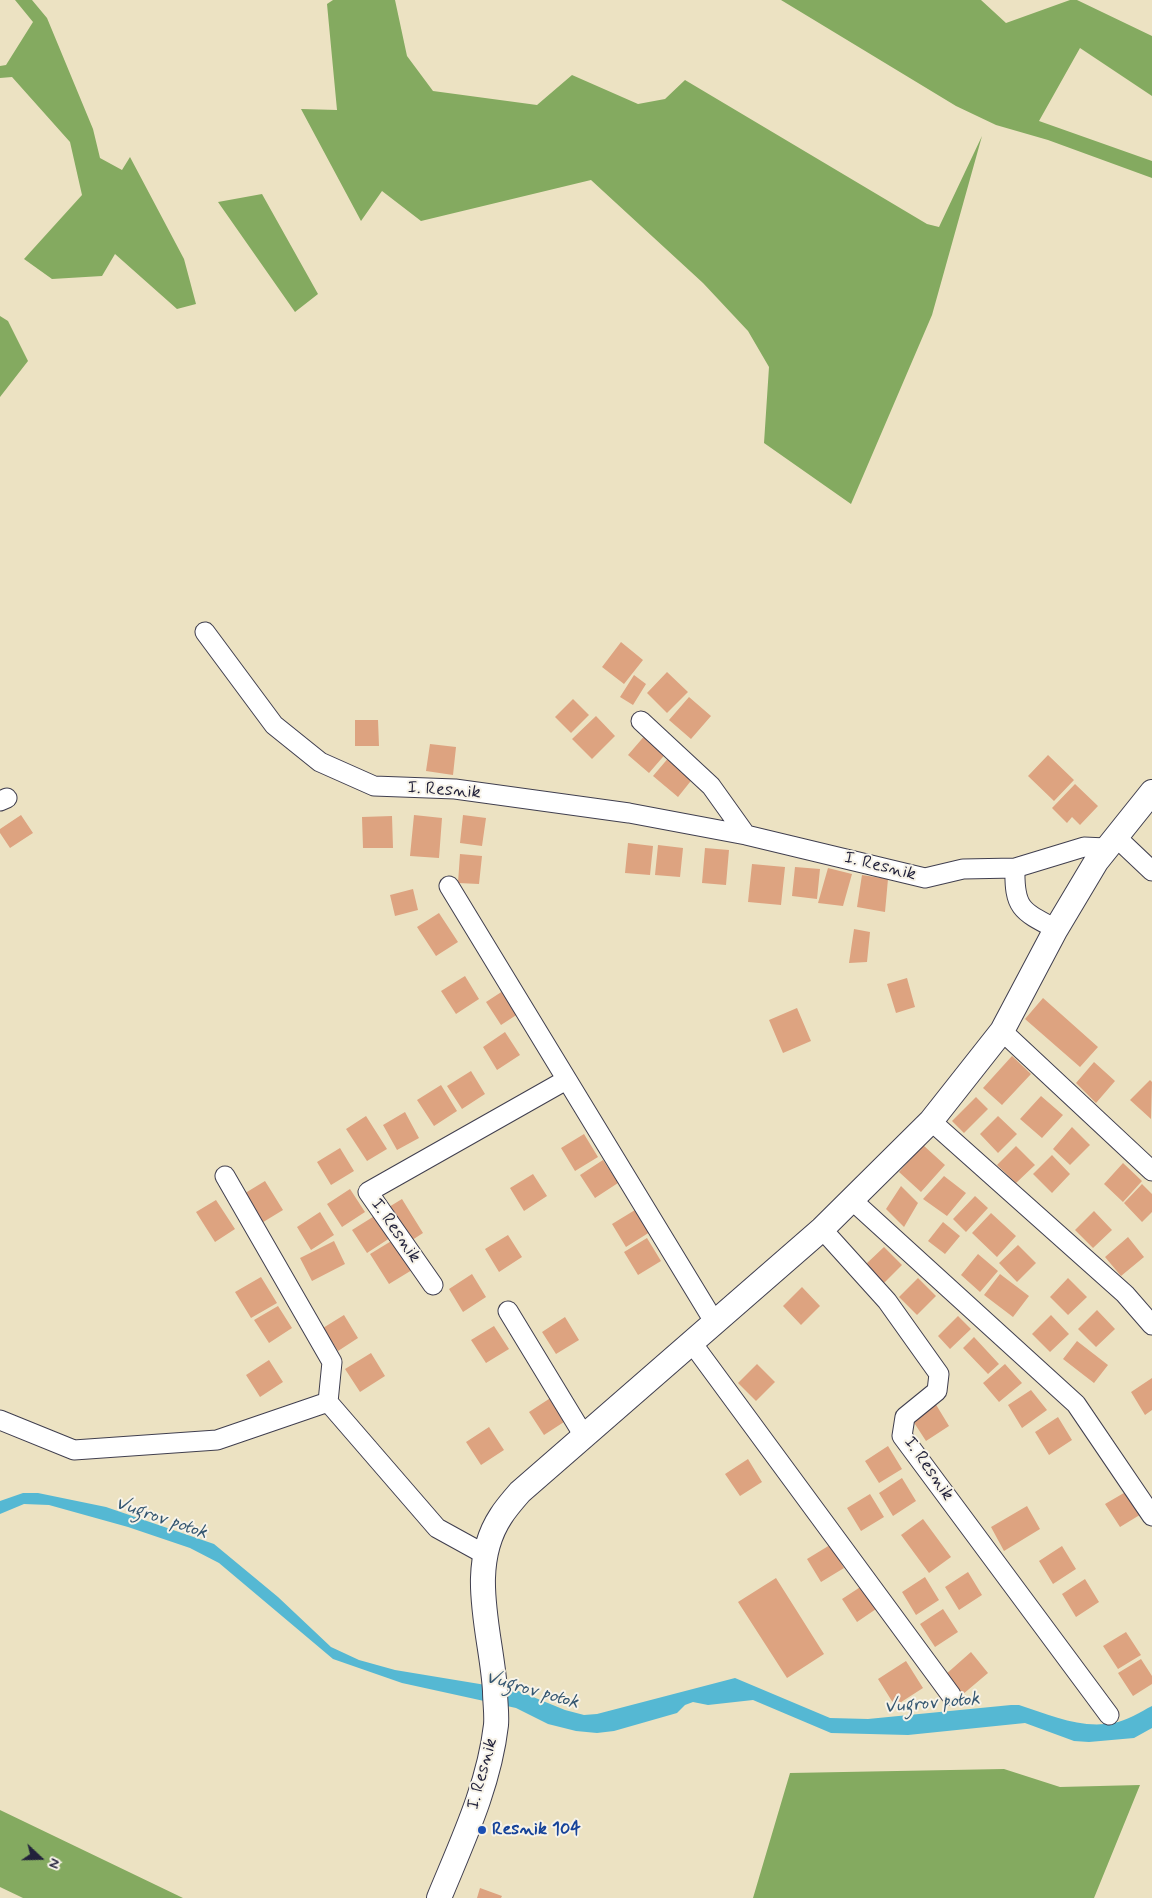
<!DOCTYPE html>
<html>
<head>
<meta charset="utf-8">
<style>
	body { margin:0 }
	#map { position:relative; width:1152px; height:1898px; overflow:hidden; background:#ece2c2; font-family:Mynerve,sans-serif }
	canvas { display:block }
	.north { position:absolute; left:15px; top:1833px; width:50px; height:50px; -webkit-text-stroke:4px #f7f3e8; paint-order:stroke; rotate:111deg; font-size:14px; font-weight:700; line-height:20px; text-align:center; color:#22223b }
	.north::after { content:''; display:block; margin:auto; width:18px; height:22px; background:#22223b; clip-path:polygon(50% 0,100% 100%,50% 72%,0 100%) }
</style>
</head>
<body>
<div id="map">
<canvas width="1152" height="1898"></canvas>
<div class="north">N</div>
</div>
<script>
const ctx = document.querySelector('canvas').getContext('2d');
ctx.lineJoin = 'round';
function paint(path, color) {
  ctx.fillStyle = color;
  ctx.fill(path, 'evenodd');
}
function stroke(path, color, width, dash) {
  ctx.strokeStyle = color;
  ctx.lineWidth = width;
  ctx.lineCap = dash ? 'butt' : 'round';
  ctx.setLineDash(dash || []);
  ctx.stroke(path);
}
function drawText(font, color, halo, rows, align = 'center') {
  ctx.font = font + ' Mynerve,sans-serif';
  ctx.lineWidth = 4;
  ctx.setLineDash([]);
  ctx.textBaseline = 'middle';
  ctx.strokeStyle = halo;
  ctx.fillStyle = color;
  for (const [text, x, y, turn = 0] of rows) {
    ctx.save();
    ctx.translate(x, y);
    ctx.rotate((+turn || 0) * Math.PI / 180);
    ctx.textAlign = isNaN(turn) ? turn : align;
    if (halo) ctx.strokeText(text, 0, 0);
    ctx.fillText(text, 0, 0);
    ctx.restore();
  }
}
paint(new Path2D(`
	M15,0H32L47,18L93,129L100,158L122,170L130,157L184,259L196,304L177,309L115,254L102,276L52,279L24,259L82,195L70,142L12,77L0,78V66L6,65L33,22Z
	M333,0H395L407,56L433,91L537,105L572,75L638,104L665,99L685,80L927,224L939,227L982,136L932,315L851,504L764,443L769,367L748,331L703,283L591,180L421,221L382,191L361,221L301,109L337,110L327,4Z
	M781,0H981L1006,23L1070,0H1077L1152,36V96L1080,48L1039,121L1152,161V178L1048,140L996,125L956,106Z
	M262,194L318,294L295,312L218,202Z
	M0,316L8,321L28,361L0,397Z
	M1004,1769L1060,1787L1140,1785L1094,1898H753L790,1773Z
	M0,1810L183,1898H23L0,1887Z`), '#84aa60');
paint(new Path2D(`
	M23,1493H38L106,1507L214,1544L278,1597L331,1647L359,1660L395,1670L516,1690L565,1710L584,1715L597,1714L735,1678L830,1718L868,1719L1011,1705H1019C1050,1715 1080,1729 1113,1723C1127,1721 1140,1712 1152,1706V1728L1134,1738L1089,1742L1074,1741L1025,1723L908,1735L831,1733L753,1700L708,1705L693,1702L685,1705L677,1713L614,1731L597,1733L576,1731L548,1724L516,1708L402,1683L333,1659L219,1563L190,1548L128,1527L49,1505L24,1504L0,1514V1501Z`), '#55b8d3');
paint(new Path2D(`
	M621,642L643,660L624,684L602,667Z
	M667,672L688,692L667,713L647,693Z
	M634,675L646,684L633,705L620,697Z
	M689,697L711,716L691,739L669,720Z
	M573,699L589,715L571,733L555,717Z
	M596,716L615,736L592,759L572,739Z
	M355,720H378L379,746H355Z
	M647,733L668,751L649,773L628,755Z
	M430,744L456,747L453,775L426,771Z
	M1048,755L1074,780L1054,801L1028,776Z
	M670,756L694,777L678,797L653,776Z
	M1075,784L1098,806L1080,825L1072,817L1067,823L1052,808Z
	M21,815L33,833L10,848L0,833V829Z
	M414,815L442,818L439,858L410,856Z
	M463,815L486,818L482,846L460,843Z
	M392,816L393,848H363L362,817Z
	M628,843L653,846L650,875L625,873Z
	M658,845L683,848L680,877L655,875Z
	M705,848L729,850L726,885L702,883Z
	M460,854L482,856L479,884L458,883Z
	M752,864L785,867L781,905L748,902Z
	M795,867L820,869L817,899L792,896Z
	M828,868L852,874L843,906L818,903Z
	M862,875L888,879L885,912L857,907Z
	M413,889L418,910L395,916L390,895Z
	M439,913L458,942L436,956L417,927Z
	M854,929L870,932L867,962L849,963Z
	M465,976L479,999L456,1014L441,991Z
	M907,978L915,1007L896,1013L887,984Z
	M509,987L524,1010L501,1025L486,1002Z
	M1043,998L1098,1047L1080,1067L1025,1019Z
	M797,1008L811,1041L783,1053L769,1020Z
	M505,1032L520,1055L497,1070L483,1047Z
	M1012,1056L1031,1074L1002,1105L983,1088Z
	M1094,1062L1115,1081L1096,1103L1076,1083Z
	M471,1071L485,1094L462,1109L447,1086Z
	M1150,1080L1152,1082L1151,1119L1130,1100Z
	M441,1085L457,1111L434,1126L417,1100Z
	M1041,1096L1063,1115L1042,1138L1020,1119Z
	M976,1097L988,1109L964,1133L952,1121Z
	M405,1112L419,1138L397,1150L383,1125Z
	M366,1116L387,1149L367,1161L346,1129Z
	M998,1116L1017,1134L998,1153L980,1134Z
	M1072,1127L1090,1145L1070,1165L1053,1149Z
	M584,1134L598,1157L575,1171L561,1148Z
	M923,1145L945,1165L921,1192L899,1172Z
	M1016,1146L1035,1165L1016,1183L997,1165Z
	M340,1148L354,1171L331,1185L317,1162Z
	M1052,1155L1070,1174L1052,1193L1033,1174Z
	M603,1160L618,1183L595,1198L580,1175Z
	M1123,1163L1142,1181L1123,1202L1104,1184Z
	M533,1174L547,1196L524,1211L510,1188Z
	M944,1176L966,1193L947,1216L923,1199Z
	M265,1181L283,1210L260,1224L242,1195Z
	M1142,1184L1152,1194V1212L1142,1222L1124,1203Z
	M901,1186L918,1203L904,1227L886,1209Z
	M350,1189L365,1212L342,1227L327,1204Z
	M975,1196L988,1208L966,1232L953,1219Z
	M402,1199L423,1233L406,1244L384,1210Z
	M216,1200L235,1229L215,1242L196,1212Z
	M635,1210L650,1232L626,1247L612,1224Z
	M1094,1211L1112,1230L1093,1248L1075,1230Z
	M320,1212L334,1235L311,1250L297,1227Z
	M991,1213L1016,1236L997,1257L972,1233Z
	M376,1215L390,1238L367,1253L352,1230Z
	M943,1222L960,1236L945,1254L928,1241Z
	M508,1235L522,1257L499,1272L485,1249Z
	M1128,1237L1144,1257L1121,1276L1105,1257Z
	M647,1238L661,1261L638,1275L624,1252Z
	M393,1240L412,1270L389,1284L370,1254Z
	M334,1241L345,1264L312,1281L300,1258Z
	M1018,1245L1036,1263L1017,1282L999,1263Z
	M884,1247L902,1265L883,1284L865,1265Z
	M978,1254L998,1271L980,1292L961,1275Z
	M472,1274L486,1297L463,1312L449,1289Z
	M1000,1274L1029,1296L1013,1317L984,1295Z
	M261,1277L277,1303L251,1318L235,1292Z
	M918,1278L936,1296L917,1315L899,1297Z
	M1068,1278L1087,1297L1068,1315L1050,1297Z
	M802,1287L820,1306L801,1325L783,1306Z
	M278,1306L292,1328L269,1343L254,1320Z
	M1097,1310L1115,1329L1096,1347L1078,1329Z
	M344,1315L358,1338L338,1351L323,1328Z
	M1051,1315L1069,1334L1050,1352L1032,1334Z
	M958,1316L971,1329L950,1349L938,1336Z
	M565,1317L579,1340L556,1354L542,1332Z
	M494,1326L509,1349L486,1363L471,1340Z
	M974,1337L999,1364L988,1374L963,1348Z
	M1077,1341L1108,1365L1094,1383L1063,1359Z
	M371,1353L385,1376L360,1392L345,1369Z
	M269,1360L283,1382L260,1397L246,1375Z
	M757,1364L775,1382L756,1401L738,1383Z
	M1005,1364L1022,1383L999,1402L983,1383Z
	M1152,1378V1410L1145,1415L1131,1392Z
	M1031,1390L1047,1410L1022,1428L1008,1405Z
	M552,1397L567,1420L544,1435L529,1412Z
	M935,1403L949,1426L926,1441L911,1418Z
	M1058,1417L1072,1440L1049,1455L1035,1432Z
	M489,1427L504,1450L481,1465L466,1442Z
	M888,1446L902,1469L879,1483L865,1461Z
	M748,1459L762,1482L740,1496L725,1474Z
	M902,1478L916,1501L893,1516L879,1493Z
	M1129,1490L1143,1513L1120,1527L1105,1504Z
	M870,1494L884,1517L861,1531L847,1508Z
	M1027,1506L1040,1529L1004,1551L991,1527Z
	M923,1519L951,1557L929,1573L901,1535Z
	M830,1545L844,1568L821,1582L807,1559Z
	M1062,1546L1076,1569L1053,1584L1039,1561Z
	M968,1572L982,1595L959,1610L945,1587Z
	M925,1577L939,1600L916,1615L902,1592Z
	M776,1578L824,1654L787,1678L738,1602Z
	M1085,1579L1099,1602L1076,1617L1062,1594Z
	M865,1584L879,1607L857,1622L842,1599Z
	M943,1609L958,1632L935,1647L920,1624Z
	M1126,1632L1141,1655L1118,1669L1103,1646Z
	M971,1652L988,1673L962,1695L945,1675Z
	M1141,1659L1152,1676V1684L1133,1696L1118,1673Z
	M906,1661L923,1688L895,1706L878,1679Z
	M480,1888L502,1896L501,1898H477Z`), '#dda380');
const minor = new Path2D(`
	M205,632L274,725L320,762L374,786L455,789L629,813L746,835L925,878L963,869L1015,868L1084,847L1106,848
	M641,721L711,786L746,835
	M0,801L7,798
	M1116,837L1152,871
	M1015,868C1014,908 1021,911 1056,929
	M449,886L715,1323
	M1002,1031L1152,1171
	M931,1121L1125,1294L1152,1325
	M225,1176L332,1362L328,1402L437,1528L486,1555
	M853,1201L1076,1404L1152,1516
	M822,1229L887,1301L939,1374L937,1391L905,1417L902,1436L1109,1715
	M433,1285L368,1192L566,1080
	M508,1311L584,1436
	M692,1343L951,1695
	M0,1420L74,1450L217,1440L328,1402`);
const tertiary = new Path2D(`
	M439,1898C462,1842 489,1786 496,1725C497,1714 495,1702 495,1691C492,1635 466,1569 501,1516C506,1508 513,1500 520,1492L822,1229L931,1121L1002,1031L1056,929L1096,862L1152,792`);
stroke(minor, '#403f4f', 21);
stroke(tertiary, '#403f4f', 26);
stroke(minor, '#fff', 19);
stroke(tertiary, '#fff', 24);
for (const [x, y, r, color] of [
	[482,1830,5,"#1a4fb4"]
]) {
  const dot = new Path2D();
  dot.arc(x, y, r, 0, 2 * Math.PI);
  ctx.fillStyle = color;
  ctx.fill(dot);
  stroke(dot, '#f7f3e8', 2);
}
drawText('18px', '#22223b', '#f7f3e8', [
	["I. Resnik",444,791,4],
	["I. Resnik",880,867,14],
	["I. Resnik",395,1231,55],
	["I. Resnik",928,1469,55],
	["I. Resnik",483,1774,-75]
]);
drawText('bold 18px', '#164399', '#f7f3e8', [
	["Resnik 104",492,1830]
], 'left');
drawText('italic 19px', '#345670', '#f7f3e8', [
	["Vugrov potok",161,1519,19],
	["Vugrov potok",532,1691,16],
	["Vugrov potok",932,1704,-5]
]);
</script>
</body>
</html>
